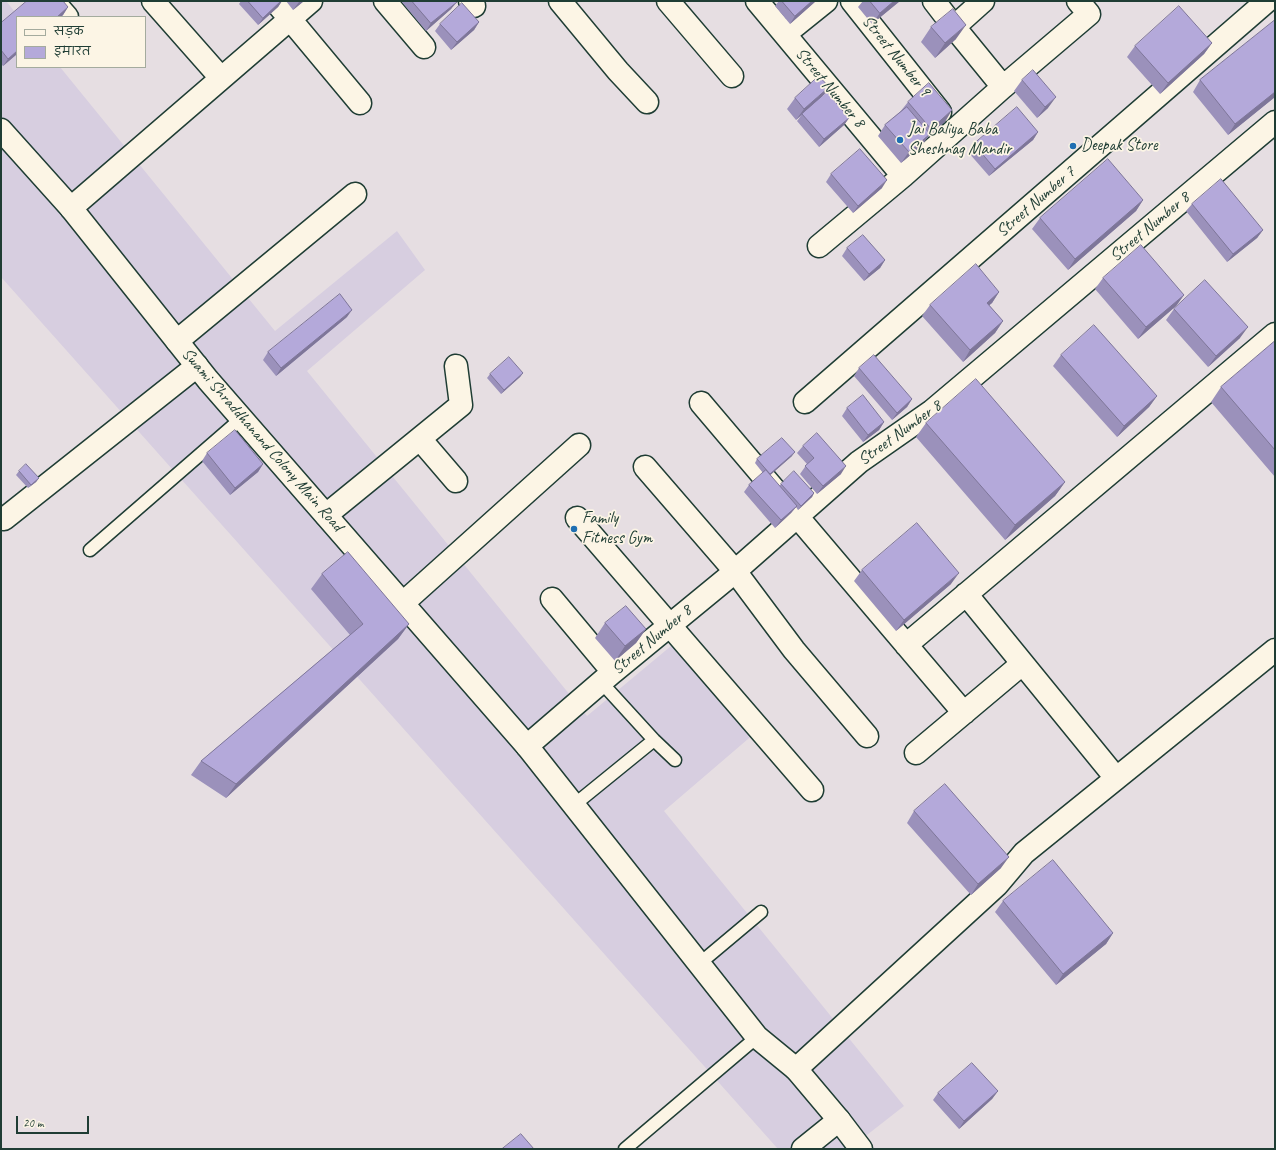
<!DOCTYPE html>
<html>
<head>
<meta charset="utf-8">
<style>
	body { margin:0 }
	#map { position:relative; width:1276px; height:1150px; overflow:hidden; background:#e6dee2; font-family:Caveat,"Playpen Sans Deva",sans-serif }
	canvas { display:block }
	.frame { position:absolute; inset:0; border:2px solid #1f3d34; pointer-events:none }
	.legend { position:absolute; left:16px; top:16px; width:130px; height:52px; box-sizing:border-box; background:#fcf5e5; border:1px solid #a4ab9e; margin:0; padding:5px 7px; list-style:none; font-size:12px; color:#1f3d34 }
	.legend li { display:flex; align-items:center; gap:8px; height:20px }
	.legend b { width:20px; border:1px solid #a4ab9e }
	.scale { position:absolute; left:16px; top:1116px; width:73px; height:18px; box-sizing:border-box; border:2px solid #1f3d34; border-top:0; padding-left:5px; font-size:12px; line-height:14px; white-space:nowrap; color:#1f3d34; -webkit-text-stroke:3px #fcf5e5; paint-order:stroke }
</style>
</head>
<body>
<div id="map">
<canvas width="1276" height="1150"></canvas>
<div class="frame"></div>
<ul class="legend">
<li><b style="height:5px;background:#fcf5e5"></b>सड़क</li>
<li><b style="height:11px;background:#b4a9da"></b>इमारत</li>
</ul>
<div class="scale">20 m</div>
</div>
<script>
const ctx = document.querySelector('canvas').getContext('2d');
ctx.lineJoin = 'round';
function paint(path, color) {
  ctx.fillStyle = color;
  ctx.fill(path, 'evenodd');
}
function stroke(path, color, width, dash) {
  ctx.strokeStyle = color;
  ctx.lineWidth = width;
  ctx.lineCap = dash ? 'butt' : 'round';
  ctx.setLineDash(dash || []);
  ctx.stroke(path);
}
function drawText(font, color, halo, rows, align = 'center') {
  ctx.font = font + ' Caveat,sans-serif';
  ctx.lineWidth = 3.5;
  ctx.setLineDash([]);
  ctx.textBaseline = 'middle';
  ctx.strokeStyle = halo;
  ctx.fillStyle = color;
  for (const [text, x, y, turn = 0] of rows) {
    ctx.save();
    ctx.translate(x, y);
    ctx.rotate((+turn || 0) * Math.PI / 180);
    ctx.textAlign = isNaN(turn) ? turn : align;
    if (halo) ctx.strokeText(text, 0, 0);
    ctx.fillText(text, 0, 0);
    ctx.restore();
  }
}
paint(new Path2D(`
	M1,1H6L19,17H17V67H60L275,331L397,231L425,270L307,371L587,716L677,641L755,733L664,811L904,1106L849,1149H778L1,277Z`), '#d7cee0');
const lane = new Path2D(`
	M90,550L242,418
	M601,682L654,740L675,760
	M574,805L654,740
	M699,964L761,912
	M625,1149L757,1037`);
const street = new Path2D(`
	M53,1L67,17
	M153,1L221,78
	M275,1L360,103
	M385,1L424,47
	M470,1L474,6
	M560,1L618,71L647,102
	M668,1L732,76
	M757,1L903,176
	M852,1L940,112
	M934,1L954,27L1003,87
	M954,27L983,1
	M785,34L826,1
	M71,208L311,1
	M819,246L903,176L1003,87L1089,14L1078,1
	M177,341L355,194
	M805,402L1267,1
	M701,403L964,713
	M420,439L456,481
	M645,467L735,571L794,650L867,736
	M326,515L461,405L456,366
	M577,518L812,790
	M4,519L197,366
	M966,594L1116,778
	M552,599L613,672
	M403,603L579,445
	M906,645L1275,334
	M527,746L613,672L725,580L859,462L932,411L1275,122
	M916,753L1022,664
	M796,1069L997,885L1024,853L1275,650
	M803,1149L839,1120`);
const secondary = new Path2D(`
	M1,130L71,208L208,380L527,746L757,1037L796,1069L839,1120L861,1149`);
stroke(lane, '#1f3d34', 15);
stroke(street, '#1f3d34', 25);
stroke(secondary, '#1f3d34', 25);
stroke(lane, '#fcf5e5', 12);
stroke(street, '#fcf5e5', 22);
stroke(secondary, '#fcf5e5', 22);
paint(new Path2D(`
	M241,1H282L278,7L258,25L239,4Z
	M286,1H304L293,10Z
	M401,1H456L451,9L426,31Z
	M779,1H816L790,24L775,6Z
	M863,1H900L872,24L858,7Z
	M68,7L63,15L3,66L1,64V23Z
	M1275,20V97L1228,135L1193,92L1200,80Z
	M479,22L474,30L451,50L435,31L440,24Z
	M931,27L956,39L935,58L921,42Z
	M1212,43L1204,54L1160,94L1127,57L1135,46Z
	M1022,80L1048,108L1037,118L1014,91Z
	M822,97L849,118L844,125L819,147L797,121L801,116L796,120L787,109L795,98Z
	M908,102L945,122L930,134L922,145L901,163L878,136L885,125L900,112Z
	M1038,132L1033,140L989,176L968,152L974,144Z
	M831,174L882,188L853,213L826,182Z
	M1143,200L1136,211L1068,270L1032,229L1040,218Z
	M1192,204L1263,230L1257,238L1227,262L1186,211Z
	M847,248L885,260L880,268L864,281L842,256Z
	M1103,278L1184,295L1176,306L1138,339L1095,289Z
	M999,292L992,303L989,305L1003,321L995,333L963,362L922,316L930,305Z
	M1174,309L1240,338L1208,367L1166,320Z
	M347,317L276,376L263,360L268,352Z
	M1275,341V477L1211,402L1221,387Z
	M1061,355L1157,396L1149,407L1117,437L1053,366Z
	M859,368L912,399L907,407L892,420L854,376Z
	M523,373L520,377L501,394L487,378L490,374Z
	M847,408L884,422L879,430L863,442L842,416Z
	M926,423L1065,482L1055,496L1005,540L916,437Z
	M803,446L841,474L817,494L800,474L807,464L797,453Z
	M207,453L263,464L258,472L230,495L202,461Z
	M792,456L770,475L779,486L781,484L814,493L812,497L798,510L796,507L791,513L775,528L744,492L749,485L763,473L755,463L757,459Z
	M19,471L39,478L36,482L28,488L16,475Z
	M862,570L951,584L896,631L854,581Z
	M322,574L409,624L398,639L226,798L191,775L201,761L350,635L311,589Z
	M605,623L646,629L636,643L615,661L595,638Z
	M914,811L1001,868L971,895L907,823Z
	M1003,901L1113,933L1106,944L1056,985L995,912Z
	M998,1091L992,1099L959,1129L933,1100L938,1093Z`), '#9b91bb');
paint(new Path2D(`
	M281,1H282L278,7L258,25L263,18Z
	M300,1H304L293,10L299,2Z
	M812,1H816L790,24L795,16Z
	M894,1H900L872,24L880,13Z
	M457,2L451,9L426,31L431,23Z
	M68,7L63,15L61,17H57Z
	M479,22L474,30L451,50L457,42Z
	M966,25L956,39L935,58L945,43Z
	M1212,43L1204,54L1160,94L1168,83Z
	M17,51V54L3,66L8,59Z
	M829,87L821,98L802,114L796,120L804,109Z
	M1275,92V97L1228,135L1235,124Z
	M1056,97L1048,108L1037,118L1045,107Z
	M952,110L945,122L930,134L922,145L901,163L909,152L923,140L931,129Z
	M849,118L844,125L819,147L824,139Z
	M1038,132L1033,140L989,176L995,169Z
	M887,180L882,188L853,213L858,206Z
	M1143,200L1136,211L1068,270L1075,259Z
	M1263,230L1257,238L1227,262L1233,254Z
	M885,260L880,268L864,281L869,274Z
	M999,292L992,303L979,314L987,303Z
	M1184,295L1176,306L1138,339L1146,327Z
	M352,310L347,317L276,376L281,368Z
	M1003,321L995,333L963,362L970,350Z
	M1248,327L1240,338L1208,367L1216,356Z
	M523,373L520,377L501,394L504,390Z
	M1157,396L1149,407L1117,437L1124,426Z
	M912,399L907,407L892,420L897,413Z
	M884,422L879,430L863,442L868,435Z
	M795,452L792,456L767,478L770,474Z
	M263,464L258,472L230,495L235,488Z
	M846,466L841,474L817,494L823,486Z
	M39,478L36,482L28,488L31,485Z
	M1065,482L1055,496L1005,540L1015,525Z
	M814,493L812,497L798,510L801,506Z
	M797,506L791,513L775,528L781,520Z
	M959,573L951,584L896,631L904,620Z
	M409,624L398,639L226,798L236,784Z
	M646,629L636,643L615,661L625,646Z
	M1009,857L1001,868L971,895L978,884Z
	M1113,933L1106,944L1056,985L1063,974Z
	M998,1091L992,1099L959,1129L964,1121Z`), '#7e7699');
const building = new Path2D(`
	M27,1H63L68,7L57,17H17V51L8,59L1,50V23Z
	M248,1H281L263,18Z
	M412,1H456L457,2L431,23Z
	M782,1H812L795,16Z
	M870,1H894L880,13Z
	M462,3L479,22L457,42L440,24Z
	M1179,6L1212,43L1168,83L1135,46Z
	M953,9L966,25L945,43L931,27Z
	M1275,20V92L1235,124L1200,80Z
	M1033,70L1056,97L1045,107L1022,80Z
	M819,76L829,87L804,109L795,98Z
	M929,83L952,110L931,129L908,102Z
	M827,92L849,118L824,139L802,114Z
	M907,107L930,134L909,152L885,125Z
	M1017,107L1038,132L995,169L974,144Z
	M860,149L887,180L858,206L831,174Z
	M1108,159L1143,200L1075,259L1040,218Z
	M1221,179L1263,230L1233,254L1192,204Z
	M863,235L885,260L869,274L847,248Z
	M1141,245L1184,295L1146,327L1103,278Z
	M976,264L999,292L987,303L1003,321L970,350L930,305Z
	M1205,280L1248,327L1216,356L1174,309Z
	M340,294L352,310L281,368L268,352Z
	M1094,325L1157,396L1124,426L1061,355Z
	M1275,341V450L1221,387Z
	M874,355L912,399L897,413L859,368Z
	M509,357L523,373L504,390L490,374Z
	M976,379L1065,482L1015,525L926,423Z
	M863,395L884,422L868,435L847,408Z
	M235,430L263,464L235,488L207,453Z
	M817,433L846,466L823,486L805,466L814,458L803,446Z
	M782,438L795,452L770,474L757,459Z
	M26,464L39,478L31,485L19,471Z
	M766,470L797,506L781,520L749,485Z
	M794,471L814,493L801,506L781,484Z
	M917,523L959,573L904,620L862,570Z
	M348,552L409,624L236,784L201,761L363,624L322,574Z
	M626,606L646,629L625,646L605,623Z
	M945,784L1009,857L978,884L914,811Z
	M1053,860L1113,933L1063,974L1003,901Z
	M972,1063L998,1091L964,1121L938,1093Z
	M521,1134L534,1149H502Z`);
paint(building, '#b4a9da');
stroke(building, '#7e7699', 1);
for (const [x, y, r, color] of [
	[900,140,4,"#1f6fb2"],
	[1073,146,4,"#1f6fb2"],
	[574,529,4,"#1f6fb2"]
]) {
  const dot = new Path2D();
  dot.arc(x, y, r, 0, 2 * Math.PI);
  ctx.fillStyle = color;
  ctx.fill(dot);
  stroke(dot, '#fcf5e5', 1.5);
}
drawText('17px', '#1f3d34', '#fcf5e5', [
	["Street Number 9",896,56,51],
	["Street Number 8",830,88,50],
	["Street Number 7",1036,202,-41],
	["Street Number 8",1150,227,-40],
	["Street Number 8",900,433,-36],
	["Swami Shraddhanand Colony Main Road",262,440,49],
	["Street Number 8",652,640,-40]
]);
drawText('17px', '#1f3d34', '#fcf5e5', [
	["Jai Baliya Baba",908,130],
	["Sheshnag Mandir",908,150],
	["Deepak Store",1081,146],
	["Family",582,519],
	["Fitness Gym",582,539]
], 'left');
</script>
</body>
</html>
